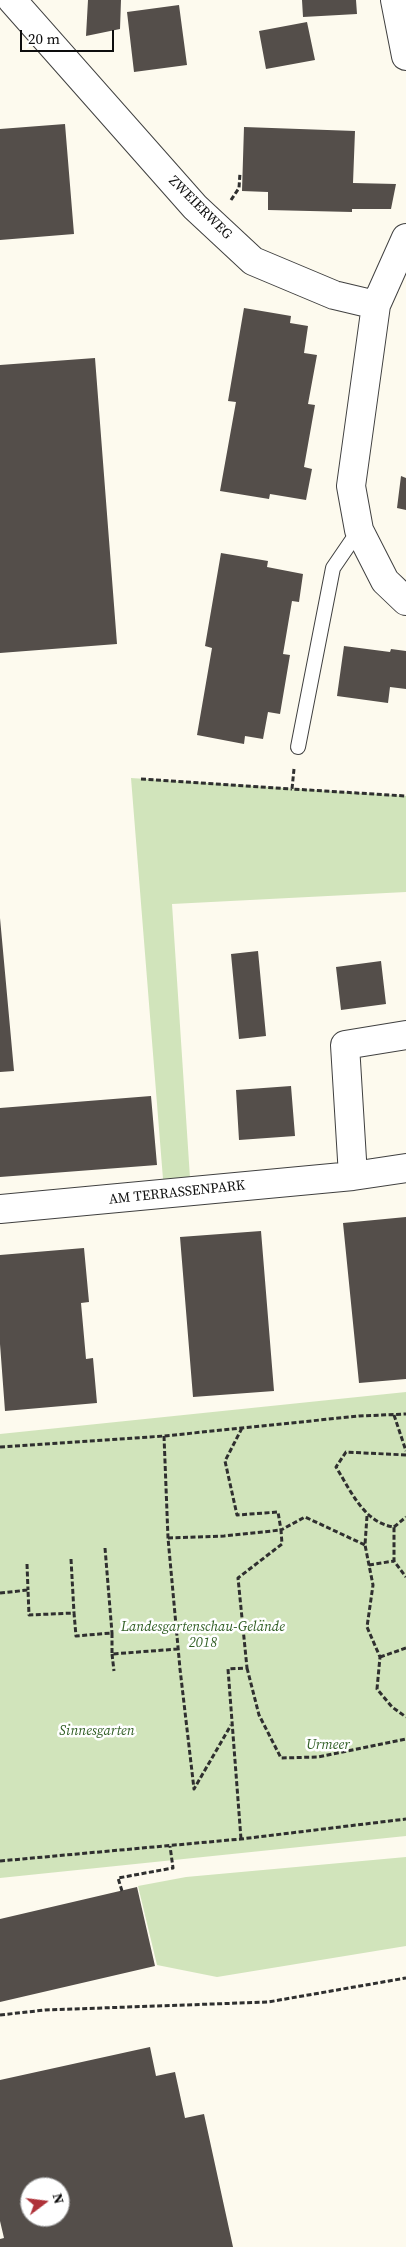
<!DOCTYPE html>
<html>
<head>
<meta charset="utf-8">
<style>
	body { margin:0 }
	#map { position:relative; width:406px; height:2247px; overflow:hidden; background:#fdfaee; font-family:"Source Serif 4",serif }
	canvas { display:block }
	.north { position:absolute; left:20px; top:2177px; width:50px; height:50px; box-sizing:border-box; background:#fff; border:1px solid #9e9e9e; border-radius:50%; rotate:75deg; font-size:14px; font-weight:700; line-height:20px; text-align:center; color:#0d0d0d }
	.north::after { content:''; display:block; margin:auto; width:18px; height:22px; background:#af3239; clip-path:polygon(50% 0,100% 100%,50% 72%,0 100%) }
	.scale { position:absolute; left:20px; top:30px; width:94px; height:22px; box-sizing:border-box; border:2px solid #0d0d0d; border-top:0; padding-left:6px; font-size:15px; line-height:18px; white-space:nowrap; color:#0d0d0d; -webkit-text-stroke:4px #fff; paint-order:stroke }
</style>
</head>
<body>
<div id="map">
<canvas width="406" height="2247"></canvas>
<div class="north">N</div>
<div class="scale">20 m</div>
</div>
<script>
const ctx = document.querySelector('canvas').getContext('2d');
ctx.lineJoin = 'round';
function paint(path, color) {
  ctx.fillStyle = color;
  ctx.fill(path, 'evenodd');
}
function stroke(path, color, width, dash) {
  ctx.strokeStyle = color;
  ctx.lineWidth = width;
  ctx.lineCap = dash ? 'butt' : 'round';
  ctx.setLineDash(dash || []);
  ctx.stroke(path);
}
function drawText(font, color, halo, rows, align = 'center') {
  ctx.font = font + ' "Source Serif 4",serif';
  ctx.lineWidth = 5;
  ctx.setLineDash([]);
  ctx.textBaseline = 'middle';
  ctx.strokeStyle = halo;
  ctx.fillStyle = color;
  for (const [text, x, y, turn = 0] of rows) {
    ctx.save();
    ctx.translate(x, y);
    ctx.rotate((+turn || 0) * Math.PI / 180);
    ctx.textAlign = isNaN(turn) ? turn : align;
    if (halo) ctx.strokeText(text, 0, 0);
    ctx.fillText(text, 0, 0);
    ctx.restore();
  }
}
paint(new Path2D(`
	M131,778L406,796V892L172,904L190,1178L163,1179Z
	M406,1392V1836L0,1878V1434Z
	M406,1857V1946L217,1977L157,1965L138,1886L186,1877Z`), '#d1e4bb');
paint(new Path2D(`
	M88,0H121L120,29L86,36Z
	M302,0H356L357,14L303,17Z
	M179,5L187,65L134,72L127,12Z
	M307,22L315,60L266,69L259,31Z
	M65,124L74,234L0,240V129Z
	M244,127L355,131L353,183L396,184L391,209H352V212L268,210V192L242,191Z
	M244,308L291,316L290,323L308,326L304,353L317,355L308,404L315,405L304,467L312,469L306,500L270,494L269,499L220,491L236,402L228,401Z
	M95,358L117,644L0,653V365Z
	M401,476L406,478V510L397,508Z
	M221,553L268,561L267,567L303,574L299,602L292,601L283,654L290,655L280,714L268,712L263,739L245,736L244,744L197,735L212,648L205,646Z
	M344,646L390,652L391,649L406,651V689L390,687L388,703L337,696Z
	M0,918L14,1071L0,1072Z
	M258,951L266,1036L239,1039L231,954Z
	M381,961L386,1004L341,1010L336,967Z
	M291,1086L295,1136L239,1140L236,1090Z
	M151,1096L157,1165L0,1177V1108Z
	M406,1217V1379L359,1383L343,1223Z
	M261,1231L274,1391L193,1397L180,1237Z
	M84,1248L89,1302L81,1303L86,1359L93,1358L97,1403L5,1411L0,1344V1255Z
	M137,1887L155,1966L0,2002V1919Z
	M150,2047L156,2076L175,2072L185,2118L204,2114L233,2247H0V2239L4,2238L0,2221V2080ZM30,2187H60V2217H30Z`), '#544e4a');
const lane = new Path2D(`
	M298,747L333,568L359,530`);
const street = new Path2D(`
	M12,0L195,207L253,261L334,295L376,305
	M395,0L406,56
	M406,238L376,305L351,486L359,530L385,581L406,601
	M353,1176L345,1045L406,1035
	M0,1209L353,1176L406,1168`);
stroke(lane, '#404040', 16);
stroke(street, '#404040', 30);
stroke(new Path2D(`
	M231,200L239,188L240,173
	M294,769L292,789L406,796
	M141,779L292,789
	M394,1415L406,1451
	M242,1428L225,1461L237,1515L278,1512L281,1530L305,1517L365,1545
	M164,1436L168,1538L180,1669L194,1789L231,1725
	M0,1447L164,1436L359,1416L406,1414
	M406,1455L346,1452L336,1467C351,1491 364,1523 394,1527V1561L406,1577
	M367,1516L365,1545L373,1585L367,1627L380,1657L377,1689L392,1707L406,1717
	M394,1527L406,1517
	M168,1538L224,1536L281,1530L282,1544L238,1578L247,1668L228,1669L241,1839
	M105,1548L112,1633
	M71,1559L74,1613
	M27,1564L28,1590
	M369,1565L394,1561
	M0,1593L28,1590L29,1615L74,1613L76,1636L112,1633V1654L178,1649
	M112,1654L114,1671
	M380,1657L406,1648
	M247,1668L259,1715L281,1758L318,1757L406,1739
	M0,1861L241,1839L406,1819
	M122,1891L118,1878L173,1868L170,1846
	M0,2015L45,2010L268,2002L406,1978`), '#2f2f2f', 3, [5, 2.5]);
stroke(lane, '#fff', 14);
stroke(street, '#fff', 28);
drawText('14px', '#0d0d0d', '#fff', [
	["ZWEIERWEG",200,208,45],
	["AM TERRASSENPARK",177,1193,-6]
]);
drawText('italic 14px', '#305e24', '#fff', [
	["Landesgartenschau-Gelände",203,1627],
	["2018",203,1643],
	["Sinnesgarten",97,1731],
	["Urmeer",328,1745]
]);
</script>
</body>
</html>
